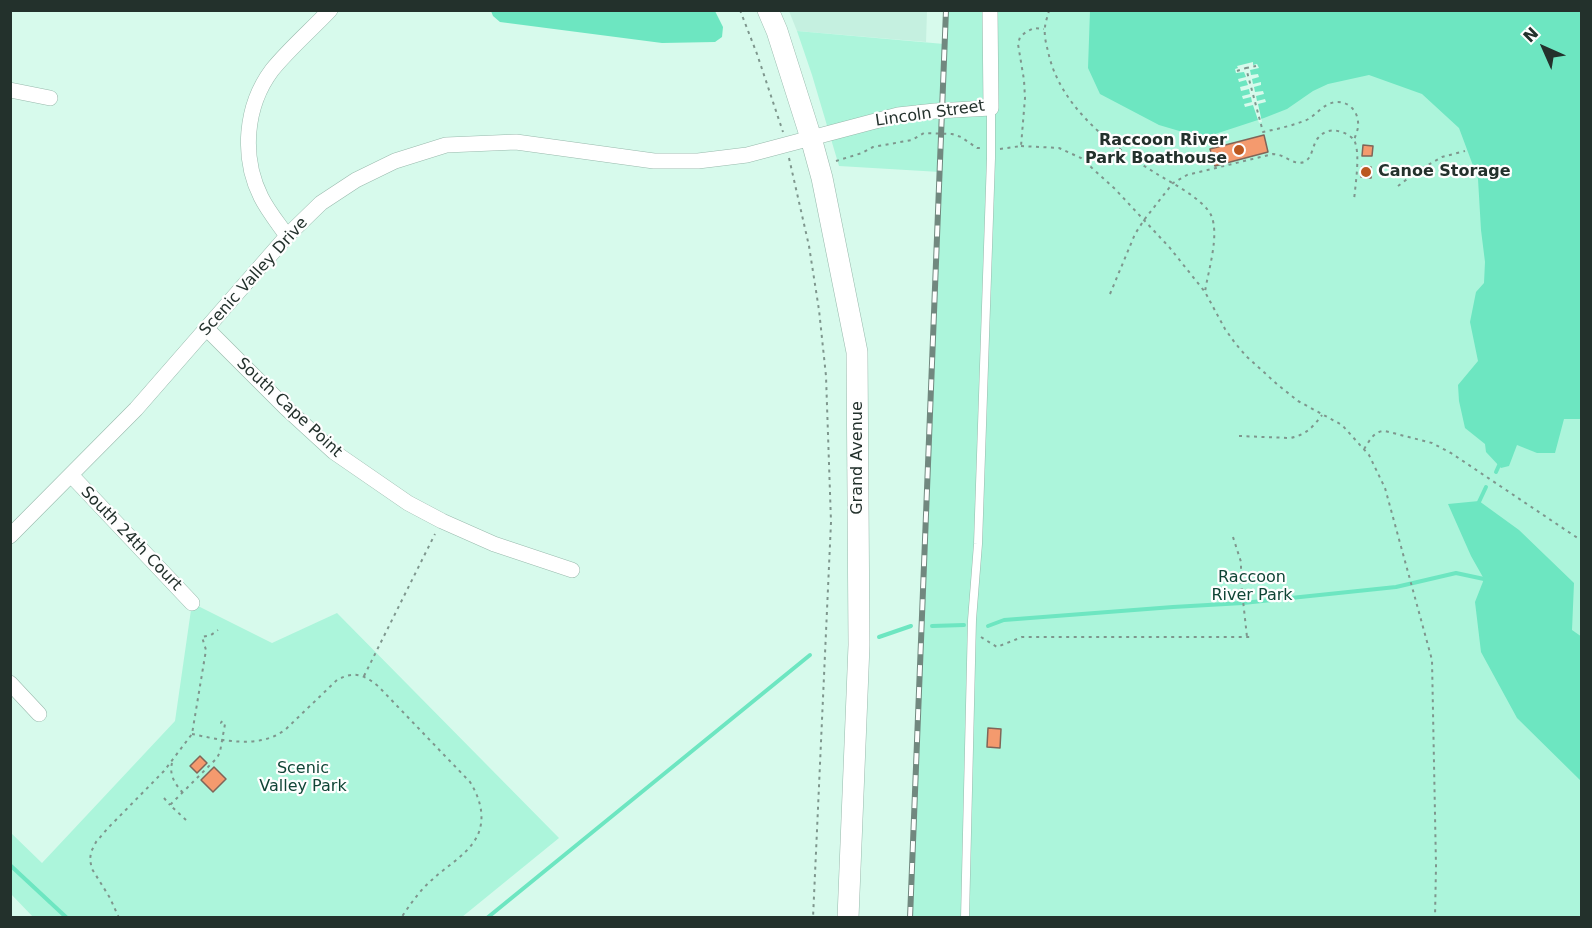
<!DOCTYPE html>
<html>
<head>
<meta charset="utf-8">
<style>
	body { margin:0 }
	#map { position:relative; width:1592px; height:928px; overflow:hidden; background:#d7faec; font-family:"DejaVu Sans",sans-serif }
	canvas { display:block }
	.frame { position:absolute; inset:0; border:12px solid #23312c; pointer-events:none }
	.north { position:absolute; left:1514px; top:18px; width:60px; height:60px; -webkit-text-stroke:4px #fefefe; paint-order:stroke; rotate:315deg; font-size:16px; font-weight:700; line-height:24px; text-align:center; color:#23312c }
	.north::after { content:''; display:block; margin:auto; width:21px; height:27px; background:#23312c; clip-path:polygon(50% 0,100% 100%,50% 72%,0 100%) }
</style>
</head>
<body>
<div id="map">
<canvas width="1592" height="928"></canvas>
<div class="frame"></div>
<div class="north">N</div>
</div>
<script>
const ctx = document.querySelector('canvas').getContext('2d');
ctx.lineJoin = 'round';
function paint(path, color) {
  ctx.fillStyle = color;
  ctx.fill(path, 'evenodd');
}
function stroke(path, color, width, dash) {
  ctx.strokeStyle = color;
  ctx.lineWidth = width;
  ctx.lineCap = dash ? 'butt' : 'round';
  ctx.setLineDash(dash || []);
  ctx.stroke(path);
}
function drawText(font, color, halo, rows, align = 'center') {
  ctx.font = font + ' "DejaVu Sans",sans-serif';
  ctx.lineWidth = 4.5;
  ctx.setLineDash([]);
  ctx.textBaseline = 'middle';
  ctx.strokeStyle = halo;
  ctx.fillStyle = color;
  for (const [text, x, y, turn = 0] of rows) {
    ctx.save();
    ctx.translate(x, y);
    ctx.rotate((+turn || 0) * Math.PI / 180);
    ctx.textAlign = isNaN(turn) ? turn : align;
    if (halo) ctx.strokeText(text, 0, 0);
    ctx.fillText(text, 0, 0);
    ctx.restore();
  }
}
paint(new Path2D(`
	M789,11H927L926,42L797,31Z`), '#c5f0e0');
paint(new Path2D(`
	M946,11H1581V917H910L940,172L839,166L812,75L797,31L944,44Z
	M192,603L272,643L337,613L559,838L462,917L34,918L11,894L10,832L42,863L175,721Z`), '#acf5db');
paint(new Path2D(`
	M491,11H715L723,27L722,37L715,42L662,43L500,22L493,16Z
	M1090,11H1581V419H1564L1555,453H1537L1517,445L1509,466L1501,468L1486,452L1485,444L1465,428L1459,401L1458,385L1478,361L1470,322L1476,292L1484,283L1485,262L1481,230L1478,179L1459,128L1422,94L1369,75L1328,84L1313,91L1287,109L1264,118L1203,138L1159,125L1100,94L1088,68Z
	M1479,501L1519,530L1574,583L1572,630L1582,637L1581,781L1517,718L1481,652L1475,602L1484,579L1471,556L1448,504Z`), '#6de6c1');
paint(new Path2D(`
	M1253,62V65L1257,64L1259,68L1250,70L1251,75L1258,74L1259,77L1252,79L1253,84L1261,82V85L1254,87L1255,92L1263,91L1264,94L1256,96L1257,101L1265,99L1266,102L1258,104L1262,122L1259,123L1253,105L1245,107L1244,104L1252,102L1251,97L1243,99L1242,96L1250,94L1249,89L1241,91L1240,87L1248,85L1246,80L1239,82L1238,79L1246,77L1244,72L1236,73L1235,69L1238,68L1237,66Z`), '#d7faec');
stroke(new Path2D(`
	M1496,472L1501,461
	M1478,504L1486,487
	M932,626L964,625
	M988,626L1004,620L1173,607L1243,603L1396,587L1456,573L1484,579L1488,575
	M879,637L911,626
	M10,865L67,918
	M487,918L810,655`), '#6de6c1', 4);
const building = new Path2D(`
	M1264,135L1268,152L1215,166L1210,149Z
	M1363,145L1373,146L1372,156H1362Z
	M1362,167H1371V178L1361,177Z
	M988,728L1001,729L1000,748L987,747Z
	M200,756L207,763L197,773L190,766Z
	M214,767L226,779L213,792L201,780Z`);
paint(building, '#f49a6e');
stroke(building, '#806558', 1.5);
const service = new Path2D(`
	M965,918L972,620L978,544L991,158V108`);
const minor = new Path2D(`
	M10,90L50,98
	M287,236C278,223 268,211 261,197C241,157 245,106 272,70C289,49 311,30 330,10
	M207,329L286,408L334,452L408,503L442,521L494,544L572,570
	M71,475L192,603
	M10,536L136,409L287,236L321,203L356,180L395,161L446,145L516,142L654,161H698L747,155L898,115L935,111L991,108L990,10
	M10,683L39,714`);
const secondary = new Path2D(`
	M768,10L777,31L811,138L822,178L857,352L859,645L848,918`);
stroke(service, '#98b9ac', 9);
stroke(minor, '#98b9ac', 16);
stroke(secondary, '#98b9ac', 22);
stroke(new Path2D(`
	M740,10L757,54L783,132
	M1049,10C1048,16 1045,22 1045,28C1044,35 1046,44 1048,51C1059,106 1111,146 1157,174C1172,183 1203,199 1211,215C1220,235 1208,271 1205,292
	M1246,68L1256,66
	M1237,71L1246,68L1263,132C1277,129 1291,126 1304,121C1313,118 1319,109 1327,105C1341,97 1357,106 1358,122C1359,128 1356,134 1354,140
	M1021,146L1059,148L1081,158L1115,189L1170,248L1205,292L1225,329L1235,343L1246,356L1278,385L1298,401L1342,425L1369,455L1385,488L1432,660L1436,866L1435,918
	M1000,149L1021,146L1025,98L1024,80L1018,44L1020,37L1026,32L1034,28L1044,29
	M789,158L809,246L819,310L826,376L831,522L813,918
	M836,161L862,153L873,147L912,140L924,133L952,134L961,137L977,148H982
	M1398,186L1419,170L1442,157L1465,151
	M1110,294L1135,234L1144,220L1173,183L1187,175L1273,154C1285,154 1293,166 1304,162C1313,158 1312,145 1318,138C1323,132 1330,129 1338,131C1344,132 1351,136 1354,140C1361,153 1355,186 1354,201
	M1239,436L1290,438C1306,435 1313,427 1322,415
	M1364,449C1370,440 1374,431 1385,431L1432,443L1451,453L1582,541
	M1233,537L1241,562V582L1247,637
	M981,637L997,647L1022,637H1252
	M364,676L435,534
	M192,734C221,740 260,750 286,729L337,680C354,671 363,674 378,686L470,782C482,801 487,824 473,843C463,857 446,867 434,878C421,889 411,903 401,918
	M172,763C169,775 175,784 183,793
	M164,798L170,805
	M186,820L170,805L217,758L220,752L225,724L221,723L222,721
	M119,918L110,898L92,869L90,860L91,852L96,842L108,828L164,771L192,734L206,650L202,637L211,635L218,630`), '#7e968d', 2, [3, 4.5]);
stroke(service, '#fff', 8);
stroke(minor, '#fff', 15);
stroke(secondary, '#fff', 21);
const rail = new Path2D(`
	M910,918L946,10`);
stroke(rail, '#71887f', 6);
stroke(rail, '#fefefe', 4, [11]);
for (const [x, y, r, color] of [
	[1239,150,6,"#bb5820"],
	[1366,172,6,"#bb5820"]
]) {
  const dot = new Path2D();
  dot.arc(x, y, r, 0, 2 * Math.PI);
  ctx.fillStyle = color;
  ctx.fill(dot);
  stroke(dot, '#fefefe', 2);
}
drawText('16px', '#23312c', '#fefefe', [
	["Lincoln Street",930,114,-8],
	["Scenic Valley Drive",254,277,-48],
	["South Cape Point",289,408,43],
	["Grand Avenue",858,458,-90],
	["South 24th Court",131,539,46]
]);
drawText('bold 16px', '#23312c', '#fefefe', [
	["Raccoon River",1227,141],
	["Park Boathouse",1227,159],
	["Canoe Storage",1378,172,"left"]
], 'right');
drawText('16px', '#104536', '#fefefe', [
	["Raccoon",1252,578],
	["River Park",1252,596],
	["Scenic",303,769],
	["Valley Park",303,787]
]);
</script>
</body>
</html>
